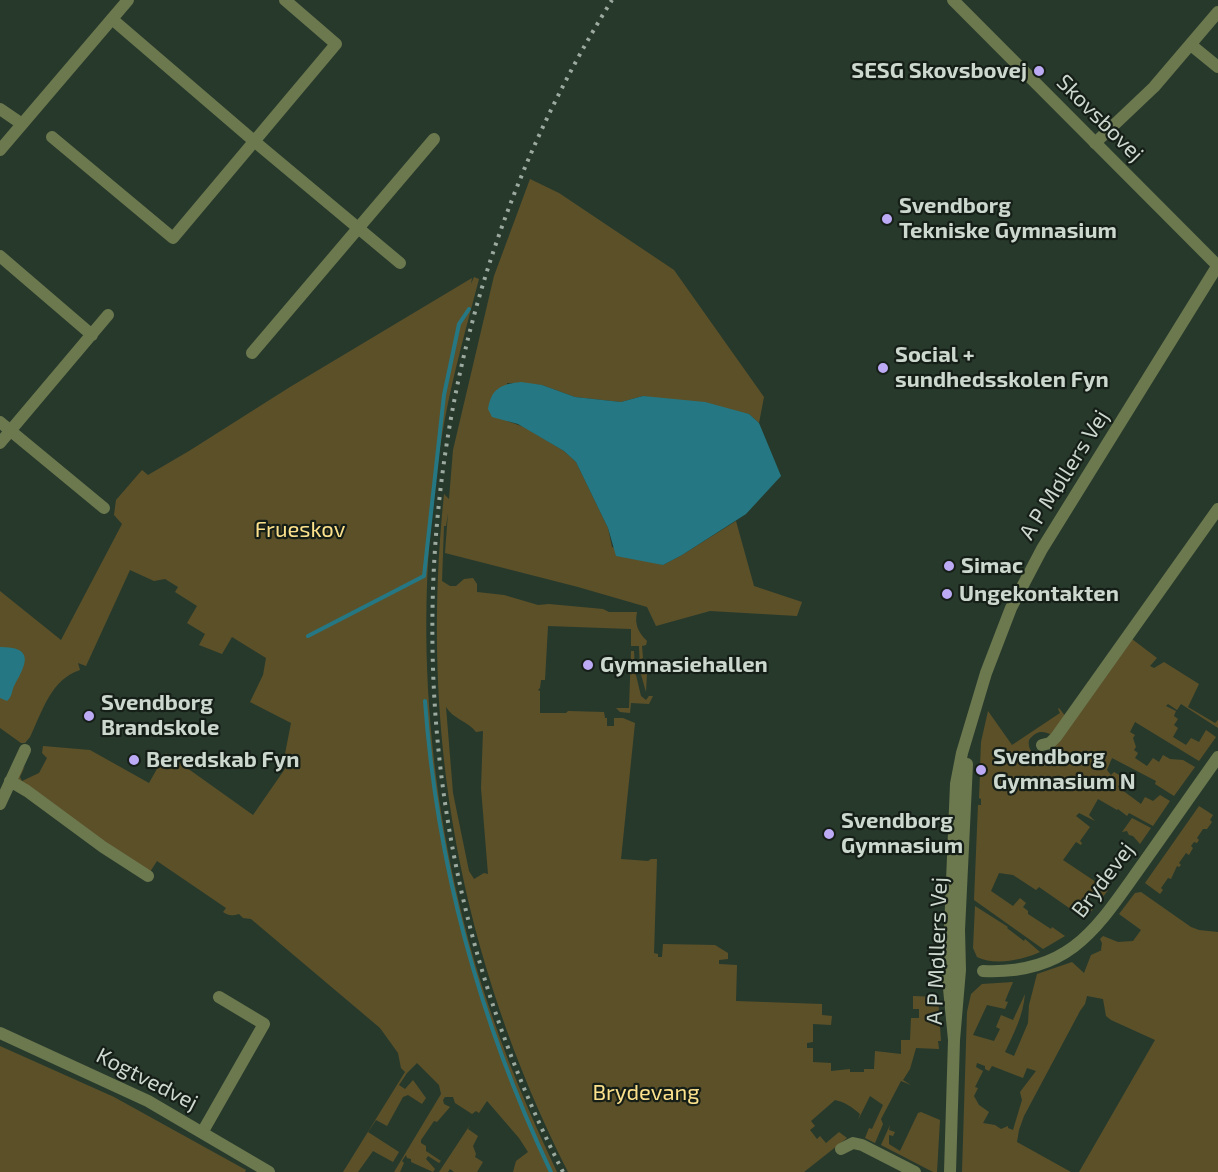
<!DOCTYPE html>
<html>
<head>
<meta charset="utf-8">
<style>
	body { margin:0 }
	canvas { display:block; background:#27392b }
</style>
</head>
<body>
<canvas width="1218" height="1172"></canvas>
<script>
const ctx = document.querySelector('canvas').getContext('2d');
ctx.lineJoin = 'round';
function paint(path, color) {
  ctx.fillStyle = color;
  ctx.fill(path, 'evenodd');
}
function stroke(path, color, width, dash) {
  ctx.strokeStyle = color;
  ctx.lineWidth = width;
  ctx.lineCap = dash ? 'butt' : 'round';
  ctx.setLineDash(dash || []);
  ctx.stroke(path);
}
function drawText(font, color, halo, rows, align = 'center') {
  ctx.font = font + ' "Exo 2",sans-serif';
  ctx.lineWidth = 4.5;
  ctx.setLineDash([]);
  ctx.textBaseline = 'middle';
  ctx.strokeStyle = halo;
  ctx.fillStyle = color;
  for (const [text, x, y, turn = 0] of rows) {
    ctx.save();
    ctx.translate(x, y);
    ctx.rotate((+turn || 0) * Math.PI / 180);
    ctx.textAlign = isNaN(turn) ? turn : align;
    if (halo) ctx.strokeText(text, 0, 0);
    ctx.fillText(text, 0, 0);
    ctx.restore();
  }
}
paint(new Path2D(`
	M530,179L559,193L674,270L764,397L759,423L749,414L643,396L621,402L575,397L542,385L507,383V421L524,427L564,451L576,462L608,528L612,547L663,565L682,555L736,521L754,586L802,602L797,616L710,611L656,626L647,607L578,587L445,553L448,513L446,526H444L442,581L450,586H456L464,579L473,578L477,584V592L504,595L538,605L549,604L603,609L609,612H637C634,625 639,633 647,641L646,645L642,646L643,658L641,660L643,663L642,670L647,672L646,692L640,671L639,646H631V629L548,626L545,680H541L540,688L538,690L540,691V713H566L568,711L604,712L605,718H607V726H614V718H623L635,723L621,859L648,861L651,859H657L654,953L658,954V957H662L663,944L715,945L728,953V959L719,960V964L737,965L736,1001L822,1004V1015L832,1016L831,1025L813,1024V1042L807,1043V1048H813V1062L831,1063V1071L850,1069V1072H864V1069H874L875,1051L901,1054V1040H910L911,1018H919V1009H913V996L938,997L941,1041H938L939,1049L916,1048L910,1069L903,1080L911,1085L901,1081L881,1119L883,1124L875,1143L865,1138L869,1128L872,1129L883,1105L870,1096L858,1120L860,1114C852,1107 845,1102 835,1100L811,1121L815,1126L810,1130L817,1139L820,1136L826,1143L839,1132L847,1138L804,1172H568C460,957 419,734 444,494L449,499L453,450L494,276ZM446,707C453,719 468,721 476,732L483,731L481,788L488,874L484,873L474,879L469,871L453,793Z
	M474,277L479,279C467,325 454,371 445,418C410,609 425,807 484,992C504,1054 529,1113 557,1172H513L516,1161L528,1152L519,1138L487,1101L479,1113L476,1111L472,1114L455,1103L453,1097H445L443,1100L444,1104L450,1107L437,1122L434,1121L421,1140V1143L426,1146V1151L441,1161L439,1163L428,1156L426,1159L435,1169L433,1172L411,1162V1159L407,1158L406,1155L402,1161L404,1163L400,1172H394L441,1094L439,1085L417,1063L407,1073L399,1085L405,1089L413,1080L426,1098L422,1104L408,1095L403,1097L387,1126L376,1120L368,1132L399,1152L393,1162L373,1151L358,1172H343L405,1072L401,1068L398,1053L380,1028L251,919L243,918L239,914C232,916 229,916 223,912L226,908L157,861L150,872L106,844L20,782L17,777L25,766L20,777L22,781L39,773L47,758L42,753L43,746L90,750L149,783L166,753L253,815L289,763L284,759L291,723L250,702L263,675L266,658L232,637L222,654L199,645L205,634L187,623L197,606L175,592L178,587L165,579L154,581L130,570L86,666L78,663L80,670C51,679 42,712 30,737L25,743H21L0,728V591L61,640L122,524L114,515L116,500L142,470L148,475L189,451L290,387L472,278L471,284Z
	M1132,639L1157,658L1150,666L1154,668L1164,662L1199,684L1188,707L1215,723L1218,720V728L1181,704L1177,710L1168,704L1166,706L1176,711L1174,716L1178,719L1174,725L1178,728L1173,737L1186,745L1191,738L1199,742L1206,730L1216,737L1199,761L1135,722L1130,732L1135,735L1133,738L1136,747L1134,750L1138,753L1135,758L1147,766L1153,758L1159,762L1163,755L1170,759L1183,760L1195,767L1174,796L1155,784L1156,781L1112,758L1107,770L1111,775L1114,772L1123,777L1118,787L1141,804L1145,797L1153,801L1160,795L1170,801L1153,826L1129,813L1127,816L1118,809L1117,810L1098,799L1089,815L1095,821L1079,813L1076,816L1090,827L1080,841L1082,843L1081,845L1076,842L1063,860L1108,890L1100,901L1088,893L1082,901L1093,909L1085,919L1039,887L1036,890L1013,875L999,873L991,891L1013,906L1020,898L1026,903L1023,907L1028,911V914L1051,929L1052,927L1065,936L1043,949L974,900L978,805H981V799L979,798L980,774L982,773L983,767H980L981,742L988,711L1012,745L1060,713L1058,709L1059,708L1066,717L1052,735C1042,730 1036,731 1029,740C1027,751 1035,758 1046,755Z
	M631,651H634L635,671L641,696L646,700L649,696H653L649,704L631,703L630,713L620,712L616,708H629Z
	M1199,806L1213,815L1210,820L1212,822L1207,829H1203L1197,838L1199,840L1197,843L1194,842L1191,846L1193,848L1189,855L1186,853L1179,863L1181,865L1179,867L1177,866L1171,879L1168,878L1161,888L1163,890L1160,894L1145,883Z
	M1132,818L1151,828L1140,844L1133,836L1129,835L1127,831L1122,832Z
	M1141,892L1191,927L1199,930L1218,932V1172H1079L1155,1040L1111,1020L1106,1016L1103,999L1087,996L1085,1004L1080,1011L1024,1116L1019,1130L1017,1142L1071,1172H962L967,1012L971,994L982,984L1013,982L1005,1001L1008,1002L1005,1009L987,1005L973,1035L994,1041L1000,1029L996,1027L1001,1015L1013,1020L1025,994C1023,1016 1014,1033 1005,1052L1014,1056L1028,1023L1029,1005L1037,974L1072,962L1084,973L1091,955L1102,950H1101L1102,943L1100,939L1103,936L1118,942L1133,941L1141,930L1119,914L1135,893ZM977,1063L985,1066V1069L989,1071L992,1066L1023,1078L1027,1068L1036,1071L1020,1092L1022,1100L1013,1130L1008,1128V1126L1001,1129L995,1125L983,1123L989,1112L979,1105L974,1096L978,1088L975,1087L983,1071L976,1067Z
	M975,906L1008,927L1007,928L1024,941L1025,939L1040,952C1022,960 995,966 977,957L973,948Z
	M0,1046L114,1097L246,1170L245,1172H0Z
	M921,1112L940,1120L937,1172H933L881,1145L890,1125L889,1130L895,1132L893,1136L889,1135V1144L900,1151L918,1113Z
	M470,1125L468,1129L478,1136L473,1146L476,1154L475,1157L483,1162L477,1172H454L450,1169L448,1172H439Z`), '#5c5029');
paint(new Path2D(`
	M521,382L542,385L575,397L621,402L643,396L705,402L749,414L759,423L781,476L746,514L682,555L663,565L616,556L608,528L576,462L564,451L518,424L492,417L488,409C491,388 502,384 521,382Z
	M0,647C34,647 27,663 15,684C11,691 13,696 7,701L0,698Z`), '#257883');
stroke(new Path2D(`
	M308,636L424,576L444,395L459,324L469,309
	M425,701C437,865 480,1023 551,1172`), '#257883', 4);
stroke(new Path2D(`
	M112,19L254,141L400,263
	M1191,45L1218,67
	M0,109L22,124
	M52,137L173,238L336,44L285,0
	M1095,143L1154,87L1218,12
	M0,256L92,335
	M252,353L434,139
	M0,422L104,508
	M0,443L108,315
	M1042,745L1050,743L1056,737L1218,509
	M10,781L27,791L103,847L148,876
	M0,804L25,750
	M983,971C1072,975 1098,926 1144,862C1169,827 1193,792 1218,757
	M203,1131L264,1024L219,997
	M841,1149L853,1143L862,1145L915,1172`), '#6c784e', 12);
stroke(new Path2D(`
	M953,0L1218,266
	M0,150L128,0
	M0,1033L148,1101L269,1172
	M954,1040L948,978L956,784L962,753L986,673L1011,608L1042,549L1218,265
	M950,1172L954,1040L960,970L959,930L967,764`), '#6c784e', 12);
stroke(new Path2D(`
	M563,1172C373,802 391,352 612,0`), '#9daaa0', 4, [3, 6]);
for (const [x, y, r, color] of [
	[1039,71,6,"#bcaaf5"],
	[887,219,6,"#bcaaf5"],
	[883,368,6,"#bcaaf5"],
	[949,566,6,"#bcaaf5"],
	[947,594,6,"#bcaaf5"],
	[588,665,6,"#bcaaf5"],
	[89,716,6,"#bcaaf5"],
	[134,760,6,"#bcaaf5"],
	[981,770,6,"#bcaaf5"],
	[829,834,6,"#bcaaf5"]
]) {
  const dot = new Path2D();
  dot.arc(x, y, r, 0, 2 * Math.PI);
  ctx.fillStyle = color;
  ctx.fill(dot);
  stroke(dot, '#161e18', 2);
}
drawText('bold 22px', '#ccd7ce', '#161e18', [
	["SESG Skovsbovej",1027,71,"right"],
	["Svendborg",899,206],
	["Tekniske Gymnasium",899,231],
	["Social +",895,355],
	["sundhedsskolen Fyn",895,380],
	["Simac",961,566],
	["Ungekontakten",959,594],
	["Gymnasiehallen",600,665],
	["Svendborg",101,703],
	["Brandskole",101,728],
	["Svendborg",993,757],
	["Gymnasium N",993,782],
	["Beredskab Fyn",146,760],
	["Svendborg",841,821],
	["Gymnasium",841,846]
], 'left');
drawText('22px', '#ccd7ce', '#161e18', [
	["Skovsbovej",1100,118,45],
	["A P Møllers Vej",1064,475,-58],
	["Brydevej",1103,880,-53],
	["A P Møllers Vej",937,951,-88],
	["Kogtvedvej",147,1079,27]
]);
drawText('22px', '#fce18c', '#161e18', [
	["Frueskov",300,530],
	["Brydevang",646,1093]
]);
</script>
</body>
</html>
